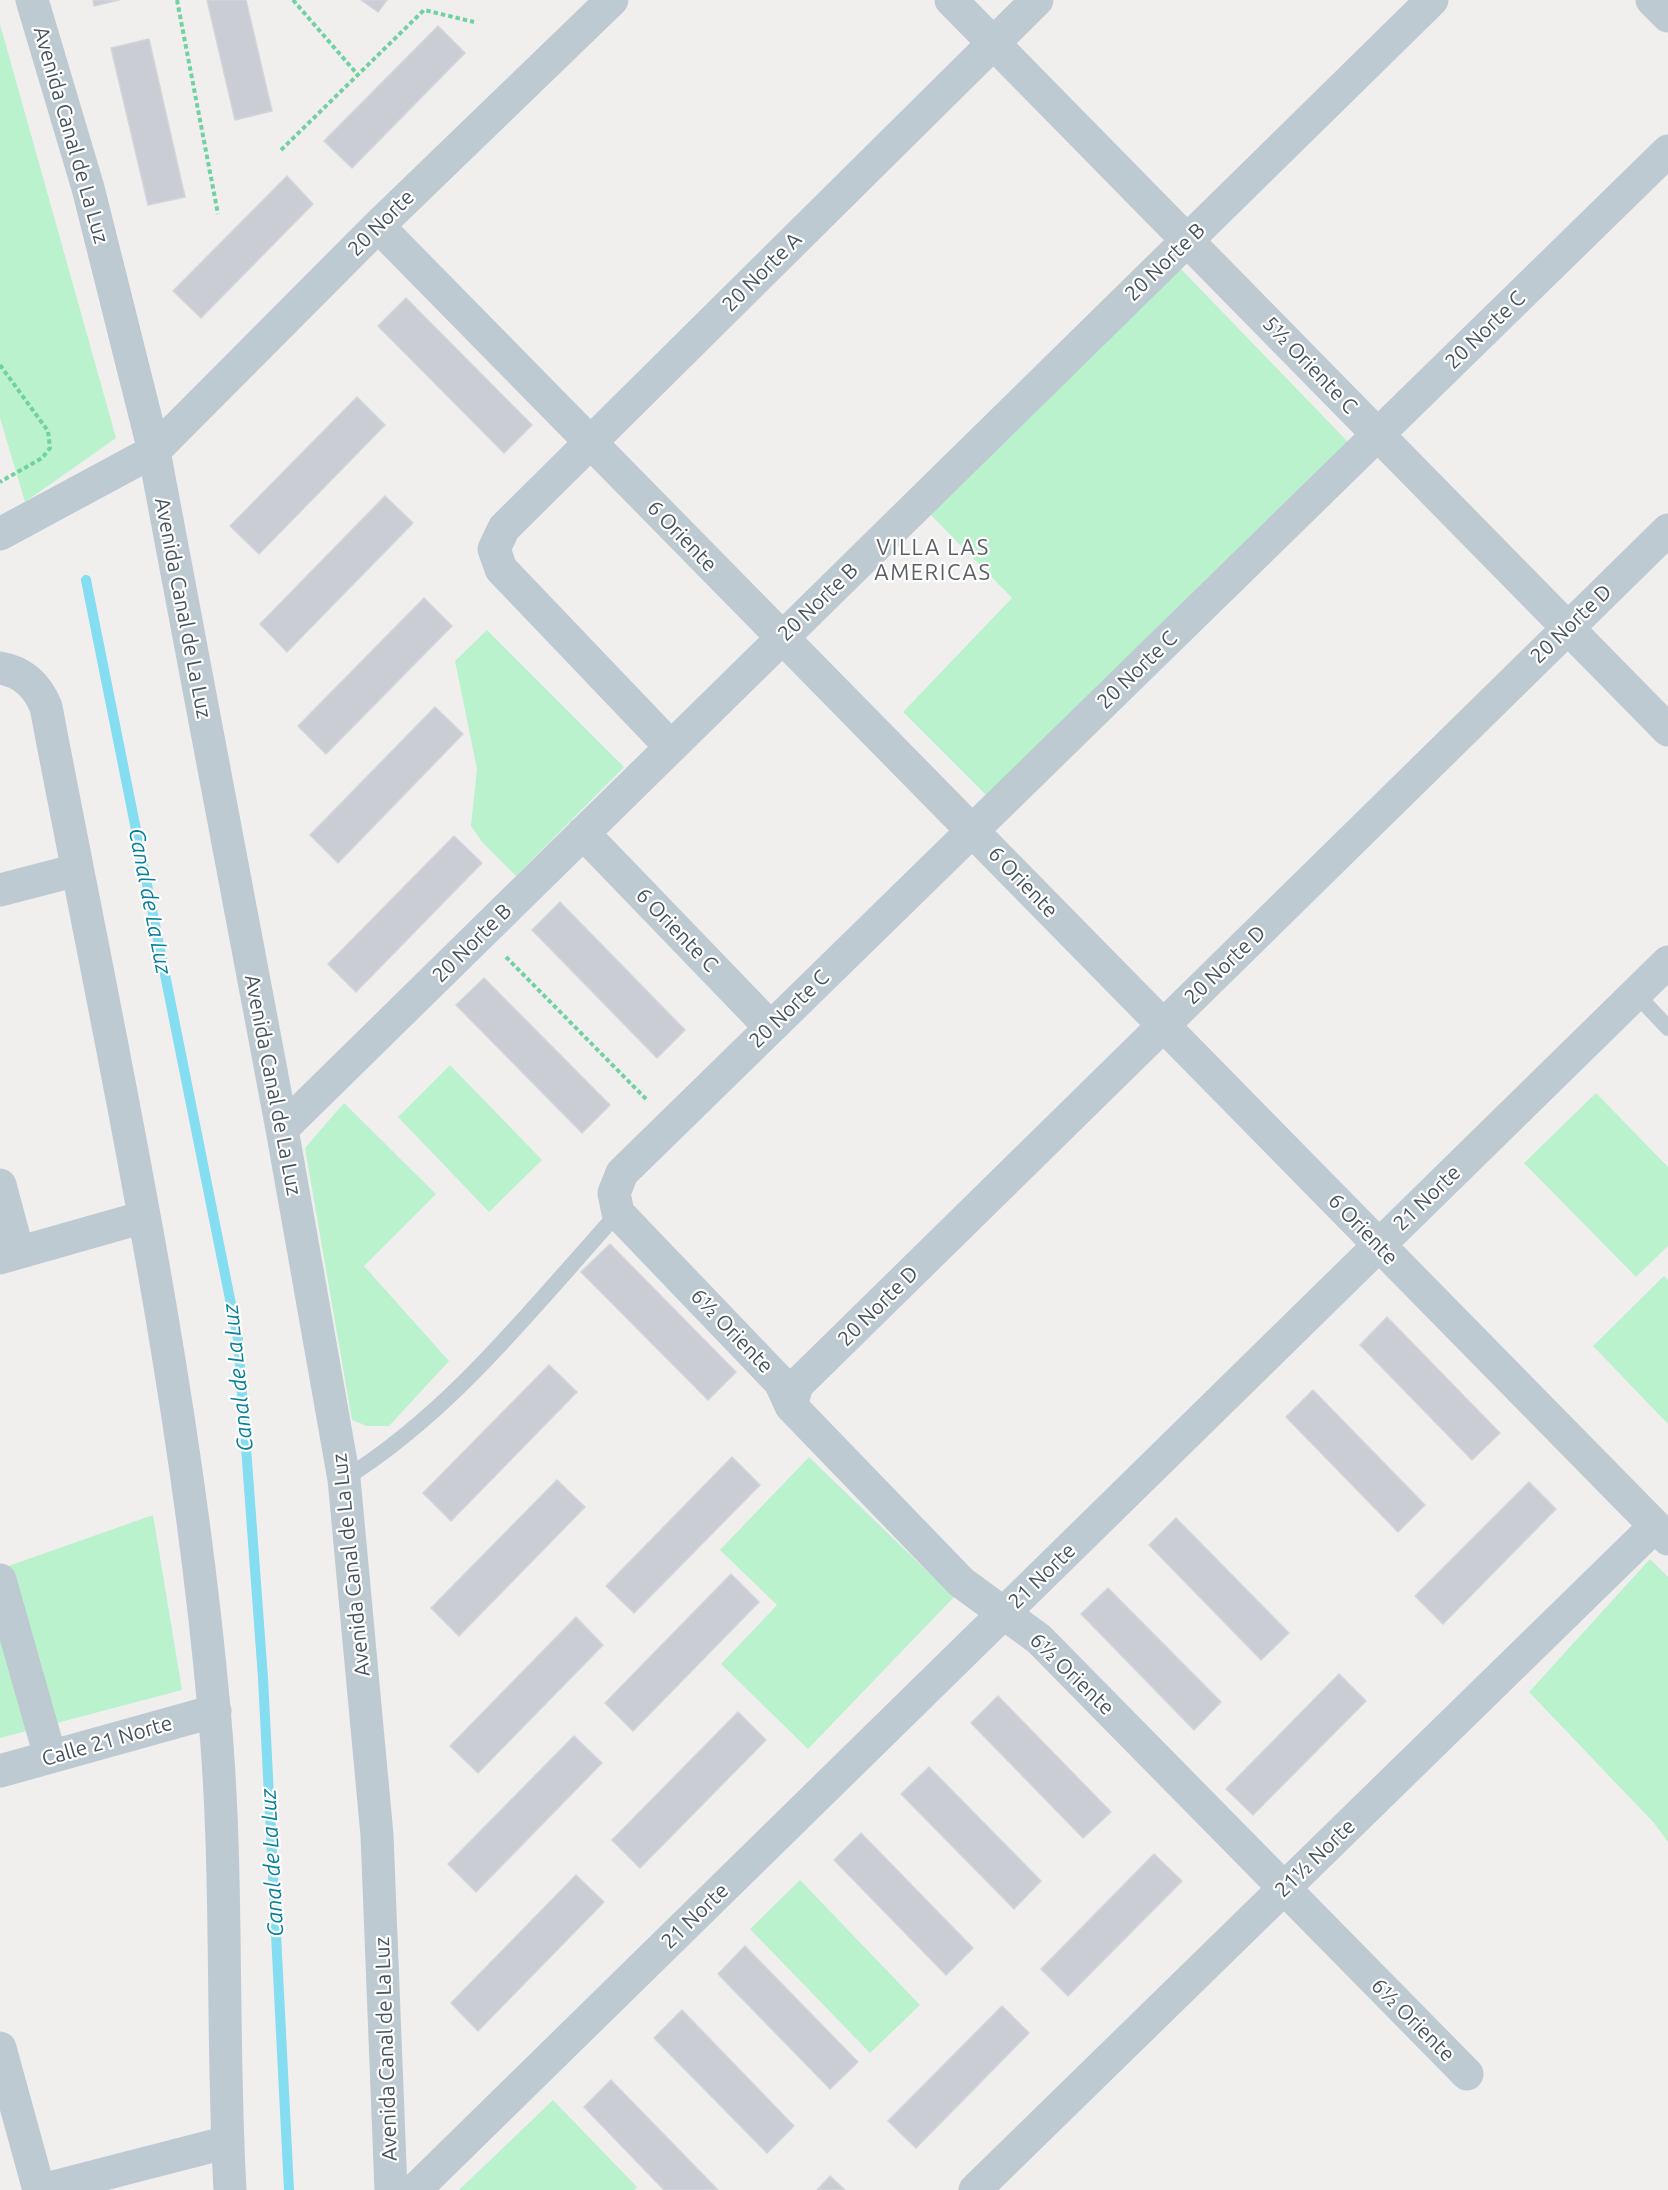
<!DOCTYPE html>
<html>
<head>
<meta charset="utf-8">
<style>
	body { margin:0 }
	canvas { display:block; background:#f1eeee }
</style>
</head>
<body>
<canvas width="1668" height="2190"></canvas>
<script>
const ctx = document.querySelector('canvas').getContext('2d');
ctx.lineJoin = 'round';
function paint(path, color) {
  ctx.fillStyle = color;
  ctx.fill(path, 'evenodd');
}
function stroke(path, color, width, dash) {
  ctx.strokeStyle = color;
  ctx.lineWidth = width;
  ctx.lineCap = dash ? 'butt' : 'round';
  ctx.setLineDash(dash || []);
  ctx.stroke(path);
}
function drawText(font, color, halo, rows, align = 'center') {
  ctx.font = font + ' Ubuntu,sans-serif';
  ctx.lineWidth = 4.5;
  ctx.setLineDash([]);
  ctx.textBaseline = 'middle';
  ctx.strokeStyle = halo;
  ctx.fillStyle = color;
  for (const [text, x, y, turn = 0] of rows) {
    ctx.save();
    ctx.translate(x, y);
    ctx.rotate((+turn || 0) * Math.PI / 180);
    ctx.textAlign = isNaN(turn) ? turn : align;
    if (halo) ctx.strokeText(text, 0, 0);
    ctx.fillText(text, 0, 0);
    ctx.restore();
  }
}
paint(new Path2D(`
	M0,24L116,438L25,502L0,418Z
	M1179,267L1348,442L987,796L903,712L1012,598L929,513Z
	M487,630L624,767L516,876L483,843L471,826L477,769L455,661Z
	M450,1065L542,1160L489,1212L398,1117Z
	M1596,1093L1668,1167V1246L1636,1277L1524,1163Z
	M344,1103L436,1194L364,1266L449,1361L389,1426H367L352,1420L305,1148Z
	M1664,1276L1668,1280V1424L1593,1346Z
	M809,1457L954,1597L808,1749L721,1664L777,1605L720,1550Z
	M153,1515L182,1690L0,1738V1569Z
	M1650,1559L1668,1577V1842L1654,1823L1529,1692Z
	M800,1880L920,2005L870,2053L750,1929Z
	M553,2100L637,2187L634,2190H459Z`), '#baf2ce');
stroke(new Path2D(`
	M86,580L238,1339L263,1678L289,2190`), '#84ddf1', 10);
const building = new Path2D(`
	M93,0H119L94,6Z
	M207,0H246L272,111L235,120Z
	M361,0H387L378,12Z
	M438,26L465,53L352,168L324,141Z
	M149,39L185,197L148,205L111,48Z
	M287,176L313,204L201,318L173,291Z
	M406,298L532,425L504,453L378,326Z
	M357,397L385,425L259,554L230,526Z
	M385,496L413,523L287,652L260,624Z
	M424,598L452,626L326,754L298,726Z
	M435,707L463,734L338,863L310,835Z
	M454,836L482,863L356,992L328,964Z
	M560,902L685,1030L657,1058L532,930Z
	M484,978L610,1105L582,1133L456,1005Z
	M610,1244L736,1372L708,1400L581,1272Z
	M1387,1317L1500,1433L1472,1460L1360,1345Z
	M549,1365L577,1392L451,1521L423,1493Z
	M1313,1390L1425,1505L1398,1532L1286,1417Z
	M732,1457L760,1485L634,1613L606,1586Z
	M557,1480L585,1507L459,1636L431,1608Z
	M1529,1482L1556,1509L1443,1624L1415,1596Z
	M1176,1518L1289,1633L1261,1660L1149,1545Z
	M731,1574L759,1602L633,1731L605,1703Z
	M1108,1588L1221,1702L1194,1730L1081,1614Z
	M576,1617L603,1645L478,1773L450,1746Z
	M1339,1674L1366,1701L1253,1815L1226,1789Z
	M998,1696L1111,1812L1083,1838L971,1723Z
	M738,1712L766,1740L640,1868L612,1840Z
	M574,1736L602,1763L476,1892L448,1864Z
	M929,1767L1041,1881L1014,1909L901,1794Z
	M861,1833L973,1948L946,1975L834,1860Z
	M1154,1854L1182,1881L1068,1996L1041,1969Z
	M576,1875L604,1902L478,2031L451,2003Z
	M745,1946L858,2062L830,2089L718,1974Z
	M1002,2006L1029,2033L916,2148L888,2121Z
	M682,2010L794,2126L767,2153L654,2038Z
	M611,2080L718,2190H664L584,2107Z
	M830,2176L845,2190H817Z`);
paint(building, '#caced4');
stroke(building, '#d2d5db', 1.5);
stroke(new Path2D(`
	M177,0L218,214
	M293,0L358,75
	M281,150L424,10L474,22
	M0,365L48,431L50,448L42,458L0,482
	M506,957L646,1099`), '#70d29f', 4, [4.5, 3]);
stroke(new Path2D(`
	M1636,994L1668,1028
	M344,1479C452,1412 533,1307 618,1213`), '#becad2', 16);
stroke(new Path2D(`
	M32,0L88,188L154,451L282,1129L344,1479L377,1835L391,2190
	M951,0L1668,730
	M1652,0L1668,16
	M378,226L1668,1539
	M0,534L154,451L378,226L612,0
	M0,668C23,672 37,685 46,707C109,1039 184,1371 214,1709C229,1868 221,2030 230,2190
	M671,747L501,569L494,549L504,528L1037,0
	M583,833L770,1027
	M0,890L77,870
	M282,1129L1432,0
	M0,1185L18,1252
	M0,1258L144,1217
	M791,1406L797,1385L1668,530
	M0,1580L50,1756
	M0,1771L215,1711
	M0,2048L39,2190
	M1467,2074L1039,1639L961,1582L791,1406L780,1382L618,1213L614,1193L622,1173L1668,151
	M42,2190L228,2142
	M415,2190L1668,962
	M975,2190L1655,1526`), '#becad2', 33);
drawText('21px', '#45535d', '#fff', [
	["Avenida Canal de La Luz",71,135,74],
	["20 Norte",381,223,-45],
	["20 Norte B",1165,262,-44],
	["20 Norte A",762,272,-45],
	["20 Norte C",1485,330,-44],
	["5½ Oriente C",1310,365,46],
	["6 Oriente",682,536,46],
	["20 Norte B",818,602,-44],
	["Avenida Canal de La Luz",183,608,79],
	["20 Norte D",1571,624,-44],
	["20 Norte C",1137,670,-44],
	["6 Oriente",1023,882,46],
	["6 Oriente C",677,930,46],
	["20 Norte B",472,943,-45],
	["20 Norte D",1225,965,-44],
	["20 Norte C",789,1009,-44],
	["Avenida Canal de La Luz",273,1085,79],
	["21 Norte",1427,1198,-44],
	["6 Oriente",1363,1229,46],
	["20 Norte D",878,1306,-45],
	["6½ Oriente",732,1331,46],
	["Avenida Canal de La Luz",351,1565,-96],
	["21 Norte",1042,1576,-44],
	["6½ Oriente",1072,1674,44],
	["Calle 21 Norte",107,1741,-16],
	["21½ Norte",1315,1858,-44],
	["21 Norte",695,1916,-44],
	["6½ Oriente",1413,2020,45],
	["Avenida Canal de La Luz",386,2049,-92]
]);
ctx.letterSpacing = '1.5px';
drawText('22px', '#5b5f64', '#fff', [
	["VILLA LAS",933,548],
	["AMERICAS",933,573]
]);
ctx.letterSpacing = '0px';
drawText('italic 22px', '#057f9a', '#fff', [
	["Canal de La Luz",150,901,79],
	["Canal de La Luz",238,1378,-96],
	["Canal de La Luz",272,1863,-93]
]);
</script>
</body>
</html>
